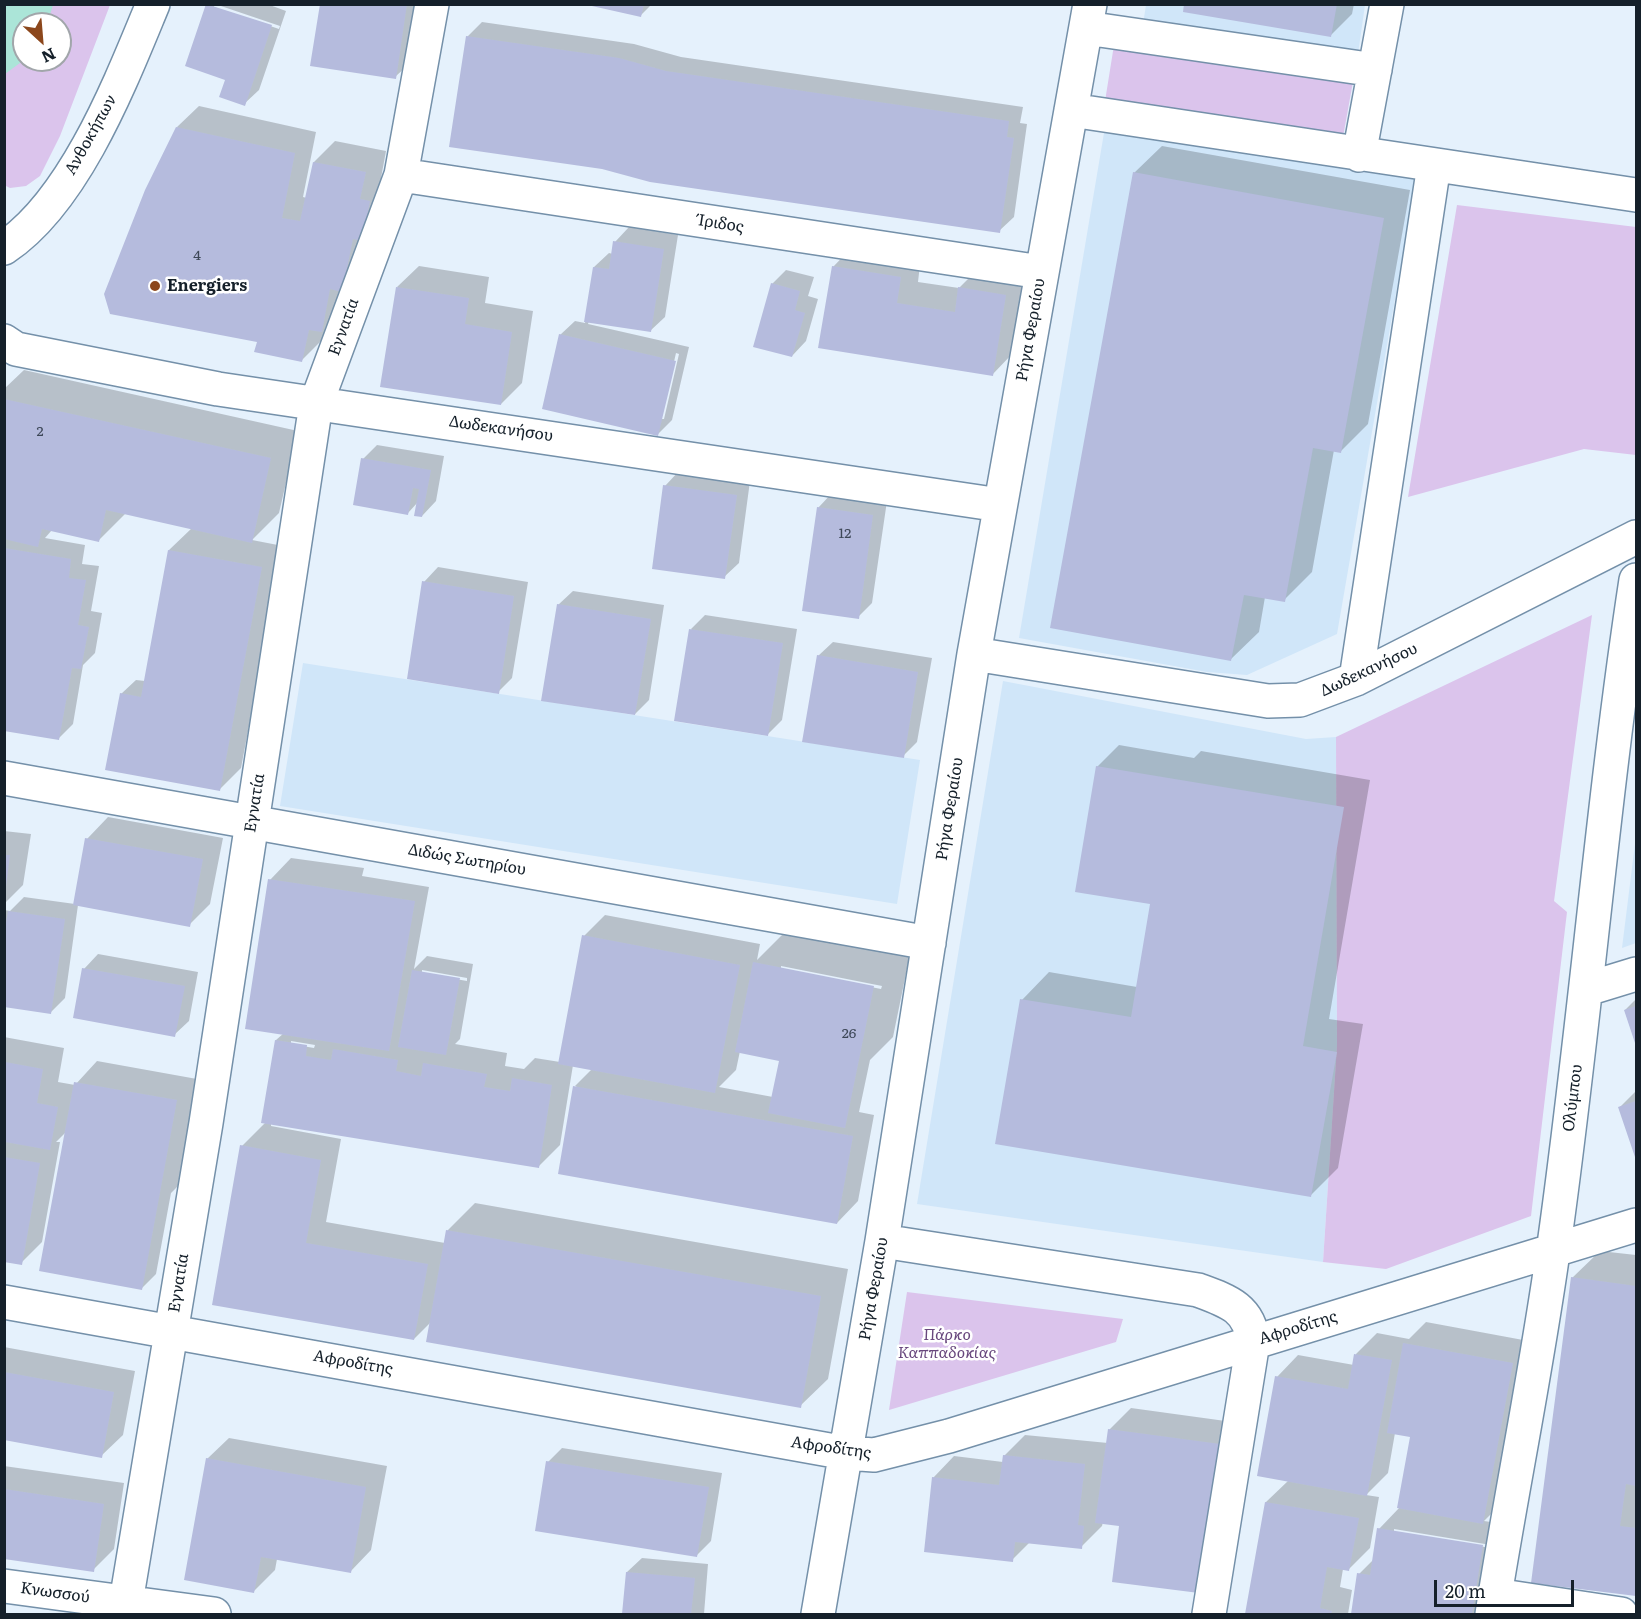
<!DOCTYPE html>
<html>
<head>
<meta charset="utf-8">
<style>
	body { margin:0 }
	#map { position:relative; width:1641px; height:1619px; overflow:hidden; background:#e5f1fc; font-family:Literata,serif }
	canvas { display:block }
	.frame { position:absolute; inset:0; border:6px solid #15202a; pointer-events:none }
	.north { position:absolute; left:12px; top:12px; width:60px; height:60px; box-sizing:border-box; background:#fff; border:2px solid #a1a6aa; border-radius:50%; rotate:154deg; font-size:16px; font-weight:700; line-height:24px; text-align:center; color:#15202a }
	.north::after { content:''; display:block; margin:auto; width:21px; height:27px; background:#8c471c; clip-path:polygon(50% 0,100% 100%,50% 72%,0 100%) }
	.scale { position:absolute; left:1434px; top:1580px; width:140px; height:27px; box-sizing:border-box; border:3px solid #15202a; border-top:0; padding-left:8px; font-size:18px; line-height:21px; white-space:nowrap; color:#15202a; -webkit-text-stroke:4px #fff; paint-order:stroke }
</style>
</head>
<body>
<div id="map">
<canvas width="1641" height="1619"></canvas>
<div class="frame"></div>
<div class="north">N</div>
<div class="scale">20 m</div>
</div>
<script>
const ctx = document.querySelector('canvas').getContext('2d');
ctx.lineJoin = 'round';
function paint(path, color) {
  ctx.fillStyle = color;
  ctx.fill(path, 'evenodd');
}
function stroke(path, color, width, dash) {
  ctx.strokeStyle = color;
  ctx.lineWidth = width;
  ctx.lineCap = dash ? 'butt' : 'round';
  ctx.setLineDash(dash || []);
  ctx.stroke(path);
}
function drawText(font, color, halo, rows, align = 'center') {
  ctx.font = font + ' Literata,serif';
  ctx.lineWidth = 5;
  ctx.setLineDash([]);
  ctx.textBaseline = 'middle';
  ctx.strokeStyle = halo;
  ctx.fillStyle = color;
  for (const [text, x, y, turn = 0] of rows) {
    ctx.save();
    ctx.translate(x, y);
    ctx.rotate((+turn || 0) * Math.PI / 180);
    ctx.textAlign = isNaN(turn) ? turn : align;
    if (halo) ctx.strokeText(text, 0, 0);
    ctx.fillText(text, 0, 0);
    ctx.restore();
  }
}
paint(new Path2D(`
	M1146,5H1365L1358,54L1143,24Z
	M1106,121L1417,172L1337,634L1247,675L1207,672L1019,638Z
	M303,663L920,760L897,904L280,806Z
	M1003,681L1306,739L1336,737L1337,1045L1323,1262L917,1204Z
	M1636,836V943L1622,948Z`), '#d0e6f9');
paint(new Path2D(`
	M4,5H110L60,136L40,176L26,186L10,188L4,185ZM24,24H60V60H24Z
	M1118,20L1358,54L1339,159L1102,120Z
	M1457,205L1636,227V455L1584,449L1408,497Z
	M1592,615L1554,901L1567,912L1531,1216L1386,1269L1323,1262L1337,1045L1336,737Z
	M907,1292L1123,1319L1116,1342L889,1410Z`), '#dbc4ec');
paint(new Path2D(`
	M5,4L53,5L47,24H24V60L5,74Z`), '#abe5d8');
paint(new Path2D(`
	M207,4H214V7L279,29L280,26L215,4H267L286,11L259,90L244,104L226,79Z
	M321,4H418L410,63L395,77Z
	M585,4H652L641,15Z
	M1186,4H1354L1352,14L1331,35Z
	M482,22L634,44L681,57L1023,107L1020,123L1027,124L1014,217L999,231L467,37Z
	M199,106L316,132L303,197L307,198L314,162L335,141L386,151L381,178L391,180L342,310L326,326L323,339L302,360L258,341L177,127Z
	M1162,146L1410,190L1368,424L1340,452L1334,450L1312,572L1284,600L1265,597L1259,632L1231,659L1134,173Z
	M629,227L678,235L665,317L650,331L589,321L588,324L689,347L672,420L658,434L560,335L575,321L585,323L594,267L609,253L613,254L615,242ZM676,353L679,354L664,419H661Z
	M854,245L921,256L918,282L959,288L981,266L1026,274L1013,353L992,375L833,267Z
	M419,266L489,277L485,303L533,311L522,383L501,404L397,287Z
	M786,270L814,277L808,296L818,299L806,341L792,356L772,284Z
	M24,370L298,431L279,513L252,540L283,546L241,768L220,789L121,694L136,680L145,681L169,550L192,528L126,513L98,541L52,530L45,538L85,545L82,564L99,566L91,611L102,613L95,653L83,665L73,724L58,739L4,730V389Z
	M377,445L444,456L436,501L422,516L418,502L408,513L363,459Z
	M679,471L750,481L739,563L724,577L665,486Z
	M832,493L887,501L872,603L858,617L818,508Z
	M438,567L528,582L512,678L498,692L424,582Z
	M573,591L664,605L649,700L635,714L558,605Z
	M705,615L797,629L782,720L768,734L691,629Z
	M833,642L932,658L917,742L903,756L818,656Z
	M1119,745L1194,758L1201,751L1370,780L1329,1019L1363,1024L1338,1168L1311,1195L1022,1000L1049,972L1137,987L1152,903L1097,767Z
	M108,817L223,838L210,904L189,925L78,905L65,998L50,1013L4,1006V910L10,911L24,897L75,904L87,839Z
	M4,831L31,834L23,885L4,904Z
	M291,858L364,868L362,876L429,887L414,969L427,956L473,964L460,1039L455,1044L507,1053L505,1066L524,1069L535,1058L560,1062L584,936L605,915L760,944L757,960L792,925L911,949L893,1037L870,1060L859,1112L874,1115L858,1201L837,1223L575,1086L592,1069L573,1065L560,1145L539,1166L271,1123V1126L341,1139L326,1222L445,1243L447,1231L475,1203L848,1269L828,1379L800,1406L431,1322L414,1339L214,1304L242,1146L266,1122L276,1040L284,1033L270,880ZM781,966L882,986L881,989L781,969ZM422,970L467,978V981L422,973ZM291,1041L315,1045L314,1048L291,1044ZM740,1051L780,1060L773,1097L719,1087L736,1070Z
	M98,954L198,972L189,1021L174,1035L84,969Z
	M1636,999V1043L1625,1010Z
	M4,1037L64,1048L58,1082L75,1085L97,1061L197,1079L178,1186L171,1193L156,1274L142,1288L66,1132L56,1142H60L42,1242L21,1263L4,1261Z
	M1636,1091V1156L1620,1107Z
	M1600,1251L1636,1255V1595L1532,1581L1572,1278Z
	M1426,1322L1534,1342L1504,1501L1484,1521L1504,1524L1489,1614H1352L1359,1574L1374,1559L1379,1529L1400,1507L1412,1436L1395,1433L1388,1473L1366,1495L1379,1497L1370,1548L1348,1570L1343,1569L1340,1587L1352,1590L1348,1614H1247L1266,1502L1288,1481L1277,1377L1298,1355L1354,1365L1356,1354L1377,1333L1409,1339ZM1394,1529L1491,1545V1548L1394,1532Z
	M4,1347L135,1371L123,1435L101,1456L4,1438Z
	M1131,1408L1240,1423L1199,1592L1121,1525L1103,1522L1102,1526L1081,1547L1030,1542L1012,1560L933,1478L954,1456L1003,1462L1004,1456L1025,1435L1108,1443L1109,1430Z
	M229,1438L387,1466L371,1550L350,1572L277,1559L275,1570L254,1591L207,1459Z
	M562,1448L722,1473L711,1541L697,1555L548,1462Z
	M4,1466L124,1483L114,1549L93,1570L4,1558Z
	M642,1558L708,1564L704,1614H623L627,1572Z`), '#0003');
paint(new Path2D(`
	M206,4L272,25L245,106L219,97L225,80L185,66Z
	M320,4H407L396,79L310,66Z
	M583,4H644L641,17Z
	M1184,4H1337L1331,37L1183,12Z
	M466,36L619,58L666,71L1009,121L1007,137L1014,138L1000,233L650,182L602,169L449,147Z
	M176,127L295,153L282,218L300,221L313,162L366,172L360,199L370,201L362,241L353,239L342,292L330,289L322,332L309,330L302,362L254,352L257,342L110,314L104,294L145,190Z
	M1133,172L1384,218L1341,453L1313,448L1285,602L1244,595L1231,661L1050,628Z
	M613,241L664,249L651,332L584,322L593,267L609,269Z
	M832,266L901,277L897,303L955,312L958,287L1006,295L993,376L818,348Z
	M771,283L800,291L795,310L805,313L792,357L753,347Z
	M396,287L469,298L465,324L512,332L501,405L380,387Z
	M559,334L676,361L658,436L542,409Z
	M4,399L271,458L252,543L106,510L99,542L42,529L38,547L4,539Z
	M361,458L431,470L422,517L414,516L419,489L413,488L408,515L353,505Z
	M663,485L737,495L725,579L652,569Z
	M817,507L873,515L859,619L802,611Z
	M4,548L71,559L69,578L86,580L78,625L89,627L81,669L72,668L59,740L4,731Z
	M168,550L262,567L220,791L105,770L120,693L141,697Z
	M422,581L514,596L499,694L407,679Z
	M557,604L651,619L635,715L541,701Z
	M689,629L783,643L768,736L674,721Z
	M817,655L918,672L904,758L802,742Z
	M1096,766L1344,807L1303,1046L1337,1052L1311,1197L995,1144L1020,999L1131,1017L1150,904L1075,892Z
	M85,838L203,859L190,927L73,905Z
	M4,855H10L6,886H4Z
	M268,879L415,901L389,1051L245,1029Z
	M8,911L65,919L51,1014L4,1007V934Z
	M582,935L740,965L715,1093L558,1064Z
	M753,962L874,986L845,1128L768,1113L779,1061L735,1052Z
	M82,968L185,986L175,1037L73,1018Z
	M412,970L460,978L446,1055L398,1047Z
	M1636,1006V1046L1624,1010Z
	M275,1040L307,1045L306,1056L331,1060L333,1049L398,1060L396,1071L421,1076L423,1063L487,1074L484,1087L510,1091L512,1078L552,1085L539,1168L261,1123Z
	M5,1062L43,1069L37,1103L58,1107L50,1150L5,1142Z
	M74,1082L177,1100L142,1290L39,1271Z
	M573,1086L853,1136L837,1224L558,1174Z
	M1636,1101V1160L1618,1107Z
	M240,1145L321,1160L306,1243L428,1264L414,1340L212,1305Z
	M4,1157L40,1163L22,1265L4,1262Z
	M446,1230L821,1296L801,1408L426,1342Z
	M1571,1277L1636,1286V1486L1626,1484L1620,1526L1636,1528V1596L1531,1583Z
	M1403,1343L1513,1363L1483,1524L1397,1508L1410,1437L1387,1433Z
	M1354,1354L1392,1360L1367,1496L1257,1476L1275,1376L1348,1389Z
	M4,1372L114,1392L102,1458L4,1440Z
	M1108,1429L1220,1444L1199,1593L1112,1582L1119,1526L1095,1523Z
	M1003,1455L1085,1464L1078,1525L1084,1526L1082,1549L1015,1542L1013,1562L924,1552L932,1477L999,1485Z
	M206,1458L366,1487L351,1573L261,1557L254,1593L184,1580Z
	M546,1461L709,1487L697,1557L535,1531Z
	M4,1489L104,1504L94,1572L4,1559Z
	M1265,1502L1359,1518L1349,1571L1327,1567L1320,1608L1332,1611L1331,1614H1245Z
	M1377,1528L1483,1545L1472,1614H1351L1357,1573L1370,1575Z
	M626,1572L695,1578L691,1614H622Z`), '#b5bbdd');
const street = new Path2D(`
	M1086,28L1375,70
	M1071,110L1636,195
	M1359,155L1387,4
	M401,175L1041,272
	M4,341L16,349L218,389L1000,505
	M974,654L1268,701L1300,700L1356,679L1636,537
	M1356,679L1434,165
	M4,778L929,943
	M1587,989L1636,974
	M882,1241L1198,1290C1228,1301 1250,1308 1253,1342L1209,1614
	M4,1302L846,1453L874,1455L949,1436L1636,1225
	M4,1586L214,1614
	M1495,1595L1621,1614
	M124,1614L206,1123L316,404L401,175L432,4
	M818,1614L882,1241L974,654L1090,4
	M1492,1614C1511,1493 1536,1373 1553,1252C1585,1028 1602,803 1636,580`);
const secondary = new Path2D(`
	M4,248C75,201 121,81 153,4`);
stroke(street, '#7490a9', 36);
stroke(secondary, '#7490a9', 36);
stroke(street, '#fff', 33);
stroke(secondary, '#fff', 33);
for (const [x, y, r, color] of [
	[155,286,6,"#8c471c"]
]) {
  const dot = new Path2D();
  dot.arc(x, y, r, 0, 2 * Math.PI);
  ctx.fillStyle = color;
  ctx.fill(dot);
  stroke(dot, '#fff', 2);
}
drawText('14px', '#3d4757', null, [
	["4",197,256],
	["2",40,432],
	["12",845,534],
	["26",849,1034]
]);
drawText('16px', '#15202a', '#fff', [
	["Ανθοκήπων",91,135,-61],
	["Ίριδος",721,224,9],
	["Εγνατία",344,327,-70],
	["Ρήγα Φεραίου",1031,330,-80],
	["Δωδεκανήσου",501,429,8],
	["Δωδεκανήσου",1369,670,-25],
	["Εγνατία",255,803,-81],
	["Ρήγα Φεραίου",950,809,-81],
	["Διδώς Σωτηρίου",467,860,10],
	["Ολύμπου",1573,1098,-83],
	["Εγνατία",179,1283,-81],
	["Ρήγα Φεραίου",874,1289,-80],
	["Αφροδίτης",1298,1328,-17],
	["Αφροδίτης",353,1363,10],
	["Αφροδίτης",831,1448,8],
	["Κνωσσού",55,1593,8]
]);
drawText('bold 16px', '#15202a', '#fff', [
	["Energiers",167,286]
], 'left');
drawText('italic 16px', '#68477d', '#fff', [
	["Πάρκο",947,1335],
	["Καππαδοκίας",947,1353]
]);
</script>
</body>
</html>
